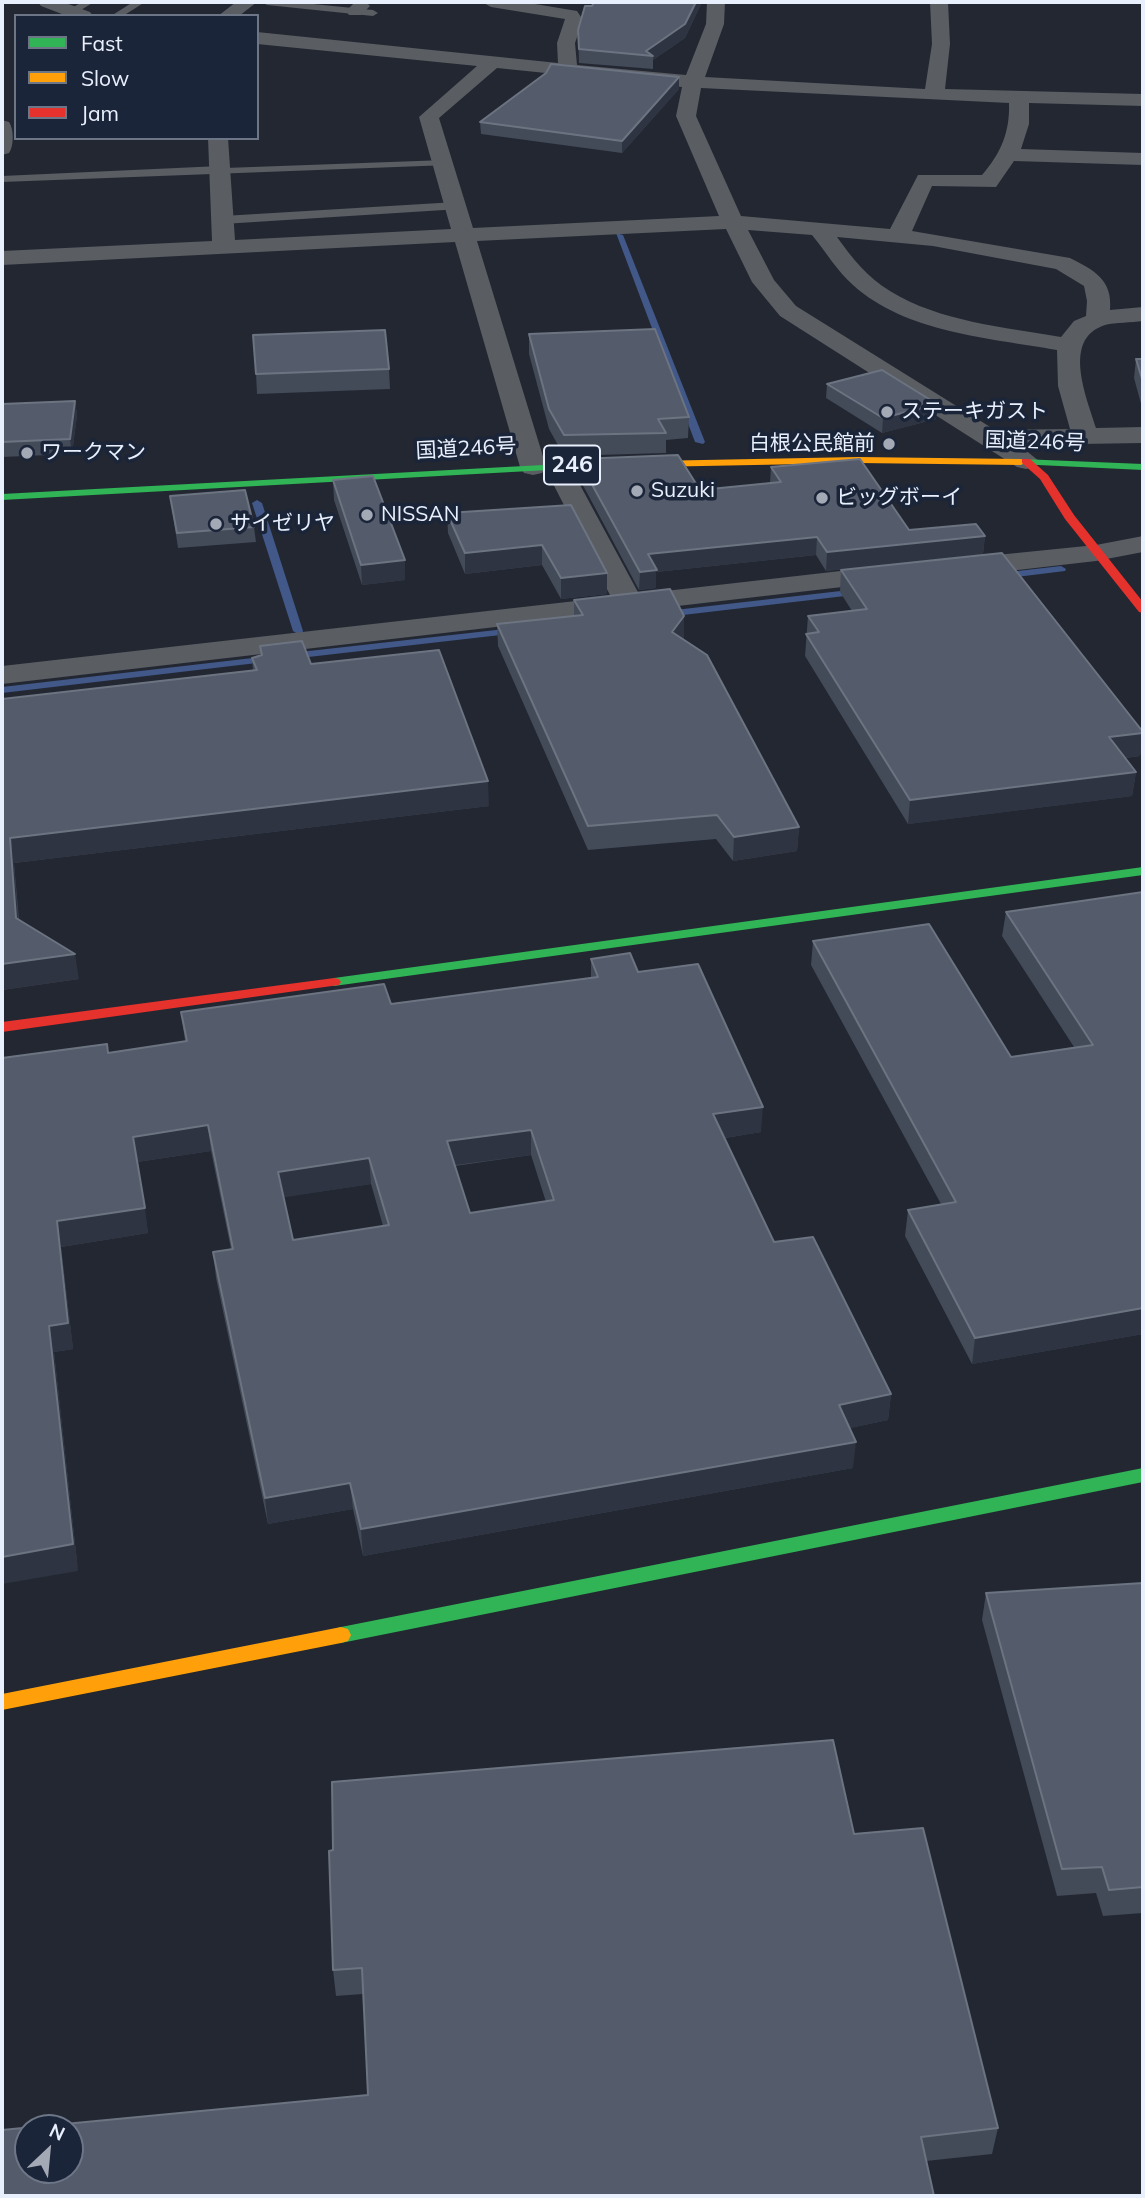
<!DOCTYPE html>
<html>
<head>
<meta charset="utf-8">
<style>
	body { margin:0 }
	#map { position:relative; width:1145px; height:2198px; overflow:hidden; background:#222732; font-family:Mulish,sans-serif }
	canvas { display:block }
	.frame { position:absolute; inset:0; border:4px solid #e9f0fd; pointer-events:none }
	.legend { position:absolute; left:14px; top:14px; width:245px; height:126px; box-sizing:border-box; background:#1b2539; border:2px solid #6d7687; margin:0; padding:9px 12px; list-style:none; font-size:21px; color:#e9f0fd }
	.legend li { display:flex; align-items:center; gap:14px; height:35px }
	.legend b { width:35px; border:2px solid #6d7687 }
	.north { position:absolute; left:14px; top:2114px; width:70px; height:70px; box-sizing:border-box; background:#1b2539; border:2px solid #6d7687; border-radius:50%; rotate:26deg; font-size:19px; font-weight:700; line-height:28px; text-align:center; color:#e9f0fd }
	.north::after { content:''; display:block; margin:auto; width:24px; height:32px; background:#a3aab6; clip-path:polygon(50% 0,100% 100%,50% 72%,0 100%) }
</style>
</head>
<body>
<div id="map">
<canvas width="1145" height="2198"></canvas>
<div class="frame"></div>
<ul class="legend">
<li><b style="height:9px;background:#30b455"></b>Fast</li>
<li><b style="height:9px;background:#ff9f0a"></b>Slow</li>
<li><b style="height:9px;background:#e5322d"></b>Jam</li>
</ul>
<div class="north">N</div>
</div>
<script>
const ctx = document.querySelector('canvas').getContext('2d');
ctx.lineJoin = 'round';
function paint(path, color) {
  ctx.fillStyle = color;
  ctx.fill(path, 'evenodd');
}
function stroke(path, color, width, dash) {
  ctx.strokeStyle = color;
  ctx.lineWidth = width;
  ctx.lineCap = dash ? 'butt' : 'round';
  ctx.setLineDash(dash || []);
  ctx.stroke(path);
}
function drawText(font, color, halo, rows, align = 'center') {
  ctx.font = font + ' Mulish,"Noto Sans JP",sans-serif';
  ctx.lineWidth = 7;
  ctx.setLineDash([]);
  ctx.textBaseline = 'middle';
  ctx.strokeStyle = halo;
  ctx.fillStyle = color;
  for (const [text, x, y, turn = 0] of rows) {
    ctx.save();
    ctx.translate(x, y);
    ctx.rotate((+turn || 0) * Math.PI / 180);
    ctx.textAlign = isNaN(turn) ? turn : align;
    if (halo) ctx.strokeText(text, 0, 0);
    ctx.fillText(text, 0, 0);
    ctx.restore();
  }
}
paint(new Path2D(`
	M616,233L623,235L705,442L703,444L695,442Z
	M257,500L262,503L303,631L302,633L298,634L293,631L252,503Z
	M1061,566L1066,569L1065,571L1000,579L995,576L1000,573Z
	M858,589L863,592L862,594L666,617L661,614L666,611Z
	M514,628L518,629V633L291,659L286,656L291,653Z
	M270,656L275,659L274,661L2,693V687Z`), '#425888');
paint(new Path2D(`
	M82,2H94L76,13H70V9Z
	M133,2H145L123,16H111Z
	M262,2H293L373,10L378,13L373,16L267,5Z
	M445,160L451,163L449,165L2,182V176L220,166L225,168Z
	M456,202L462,206L460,209L223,224L217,220L223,216Z`), '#5a5d62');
paint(new Path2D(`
	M38,2H63L90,12L93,16H67L41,6Z
	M236,2H257L239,16H218Z
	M355,2H366L370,6L361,15H349L346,11Z
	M482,2H523L577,11L583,20L575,43L577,65L686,75L706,24L707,2H725L724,24L705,77L925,89L932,44L930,2H948L950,44L945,89L1143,94V106L1029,103V124L1021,149L1143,153V165L1014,161L996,187L932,186L912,231L1070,258C1094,270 1113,280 1110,310L1143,307V321C1131,323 1116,322 1105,325C1061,339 1087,398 1096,428L1143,427V443L1019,445L1039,461L1035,467L1026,469L1017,467L780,316L752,282L726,229L477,241L545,463L548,459L557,457L566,459L639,594L893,565L903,568L907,574L903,580L2,684V666L611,597L545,468L542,473L533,475L524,473L520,467L455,242L2,265V251L212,241L208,138H228L235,240L451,229L419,117L477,66L257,44V32L558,63L557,43L565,19L491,7ZM497,68L682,87L676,116L719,216L473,228L439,118ZM701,88L1009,103C1010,132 1001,153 982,175H918L890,229L741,216L696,116ZM748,230L812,235C826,252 837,271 853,285C906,333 990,338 1057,350L1058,386L1070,429L995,430L796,306L774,280ZM837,237L933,246L1056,269L1084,286L1087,301L1086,316L1074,321L1061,337C1005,327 940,322 890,291C868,278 852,258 837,237Z
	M2,120L9,122C14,129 14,146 9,153L2,155Z
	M1143,536V552L1096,561L957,577L947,574L943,568L947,562L957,559L1096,545Z`), '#5a5d62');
paint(new Path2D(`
	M1021,459L1143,464V470L1017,464V460Z
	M599,462L603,463V467L2,500V494Z
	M1143,867V875L334,986L327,982L334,978Z
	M1143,1468V1482L341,1643L334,1641L331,1635L334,1629L341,1627Z`), '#30b455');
paint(new Path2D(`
	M858,457L1021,459L1026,462L1021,465L858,463L599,468L594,465L599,462Z
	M341,1627L348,1629L351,1635L348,1641L341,1643L2,1710V1694Z`), '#ff9f0a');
paint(new Path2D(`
	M1022,459H1030L1048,475L1074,515L1143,602V613L1139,612L1065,519L1040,479L1022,463Z
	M334,978L339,979L341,982L339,985L2,1032V1022Z`), '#e5322d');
paint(new Path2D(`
	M594,2H702L685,38L653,60V69L579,63L578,30Z
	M679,77V89L622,153L481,134L480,122Z
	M529,334L689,417L688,438L666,440V453L564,456L549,429L529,354Z
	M1136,359H1143V411L1134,378Z
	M389,369L390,389L257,394L256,374Z
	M827,384L936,419L882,433L826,398Z
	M75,401L77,415L72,454L2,457V404Z
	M578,459L700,490L770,483L771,467L909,530L985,536L983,554L826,571L816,555L656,572V588L639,590L578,476Z
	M333,480L405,560V580L362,585L334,500Z
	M170,496L254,527L256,542L178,548Z
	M571,505L607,594L561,599L542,565L465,574L448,533L447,513Z
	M841,570L1143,732L1140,756L1125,758L1136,772L1132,796L908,824L805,656L808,616L852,611L840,592Z
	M574,600L684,616V638L683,639L799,827L797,851L733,861L716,839L588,850L498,646L497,624L574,616Z
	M252,658L311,664L489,806L14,863L19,920L79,979L2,990V699L253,671Z
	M1143,892V1334L972,1364L905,1236L908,1210L941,1204L811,965L813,941L1011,1057L1074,1047L1002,936L1006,912Z
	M591,959L638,972L761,1132L725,1138L774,1242L891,1394L888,1420L850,1428L853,1468L363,1556L353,1509L268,1524L216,1278L213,1252L231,1249L211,1151L137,1162L148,1233L61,1247L73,1349L54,1352L78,1571L2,1058L108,1053L185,1041L181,1012L391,1004L591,978ZM531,1155L546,1202L470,1213L455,1166ZM371,1184L383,1226L293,1240L283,1197Z
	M1143,1583V1913L1103,1916L1096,1893L1057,1896L982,1620L986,1593Z
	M854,1834L998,2128L992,2154L926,2161L368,2095L363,1994L336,1996L333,1970Z`), '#434a58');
paint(new Path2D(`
	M696,2H702L685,38L653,60V56L646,51Z
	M679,77V89L622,153V141Z
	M75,401L77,415L72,454L70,439Z
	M937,404L936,419L882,433L883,418Z
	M985,536L983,554L826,571L827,552Z
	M817,537L816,555L656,572V588L639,590L640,572L648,554Z
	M542,545V565L465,574V553Z
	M405,560V580L362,585L361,565Z
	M607,573V594L561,599V578Z
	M684,616V638L671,655L672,632Z
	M1143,733L1140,756L1105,760L1109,737Z
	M1136,772L1132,796L908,824L910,800Z
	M488,781L489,806L14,863L20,943L16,918L10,838Z
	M799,827L797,851L733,861L734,837Z
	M75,954L79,979L2,990V964Z
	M763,1107L761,1132L712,1140L713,1114Z
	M208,1125L211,1151L137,1162L133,1137Z
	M531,1130V1155L448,1166L447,1141Z
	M369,1158L371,1184L280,1198L278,1172Z
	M145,1208L148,1233L61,1247L73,1349L54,1352L78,1571L2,1584V1557L49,1326L57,1221Z
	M1143,1308V1334L972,1364L975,1338Z
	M891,1394L888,1420L837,1431L839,1405Z
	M856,1442L853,1468L363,1556L361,1529Z
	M350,1483L353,1509L268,1524L265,1498Z`), '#2e3442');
const building = new Path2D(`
	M594,2H696L685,24L646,51L653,56L579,49L578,30L585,6H592Z
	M551,64L679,77L622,141L480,122L546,73Z
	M655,329L689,417L658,419L666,433L564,435L549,409L529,334Z
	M385,330L389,369L256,374L253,335Z
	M1136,359H1143V382Z
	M882,370L937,404L883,418L827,384Z
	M75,401L70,439L2,442V404Z
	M678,455L700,490L781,482L771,467L860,459L909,530L976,524L985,536L827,552L817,537L648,554L657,570L640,572L578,459Z
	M373,476L405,560L361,565L333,480Z
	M245,490L254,527L177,533L170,496Z
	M571,505L607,573L561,578L542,545L465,553L447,513Z
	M1002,553L1143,732V733L1109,737L1136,772L910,800L806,634L819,632L808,616L867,609L841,570Z
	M670,589L684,616L672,632L707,655L799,827L734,837L717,815L588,826L497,624L583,615L574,600Z
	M302,641L311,664L439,650L488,781L10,838L16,918L75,954L2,964V699L257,670L252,658L262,655L260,646Z
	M1143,892V1308L975,1338L908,1210L956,1202L813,941L929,924L1011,1057L1093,1045L1006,912Z
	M630,953L638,972L698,964L763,1107L713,1114L774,1242L813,1237L891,1394L839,1405L856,1442L361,1529L350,1483L265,1498L213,1252L233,1249L208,1125L133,1137L145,1208L57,1221L68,1323L49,1326L73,1544L2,1557V1058L107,1044L108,1053L187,1041L181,1012L384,984L391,1004L598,977L591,959ZM531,1130L554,1200L470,1213L447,1141ZM369,1158L389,1225L293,1240L278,1172Z
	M1143,1583V1887L1109,1890L1102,1867L1062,1869L986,1593Z
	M833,1740L854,1834L923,1828L998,2128L921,2137L934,2196H2V2130L368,2095L362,1968L333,1970L329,1851L333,1850L332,1782ZM28,2128H70V2170H28Z`);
paint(building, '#545b6a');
stroke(building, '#6c7381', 2);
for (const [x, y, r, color] of [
	[887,412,7,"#a3aab6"],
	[889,444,7,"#a3aab6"],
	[27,453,7,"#a3aab6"],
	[637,491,7,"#a3aab6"],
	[822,498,7,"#a3aab6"],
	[367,515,7,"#a3aab6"],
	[216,524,7,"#a3aab6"]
]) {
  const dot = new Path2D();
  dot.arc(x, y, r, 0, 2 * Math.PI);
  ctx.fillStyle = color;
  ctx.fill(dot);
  stroke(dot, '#1b2539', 2.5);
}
drawText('21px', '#e9f0fd', '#1b2539', [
	["ステーキガスト",901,412],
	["白根公民館前",875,444,"right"],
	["ワークマン",41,453],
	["Suzuki",651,491],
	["ビッグボーイ",836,498],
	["NISSAN",381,515],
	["サイゼリヤ",230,524]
], 'left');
drawText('21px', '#e9f0fd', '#1b2539', [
	["国道246号",1035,442,2],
	["国道246号",466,449,-3]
]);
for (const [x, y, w] of [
	[572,465,56]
]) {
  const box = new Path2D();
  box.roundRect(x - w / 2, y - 19.5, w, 39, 5);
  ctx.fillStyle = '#1b2539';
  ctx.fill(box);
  stroke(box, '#e9f0fd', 2);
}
drawText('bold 23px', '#e9f0fd', null, [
	["246",572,465]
]);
</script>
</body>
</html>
